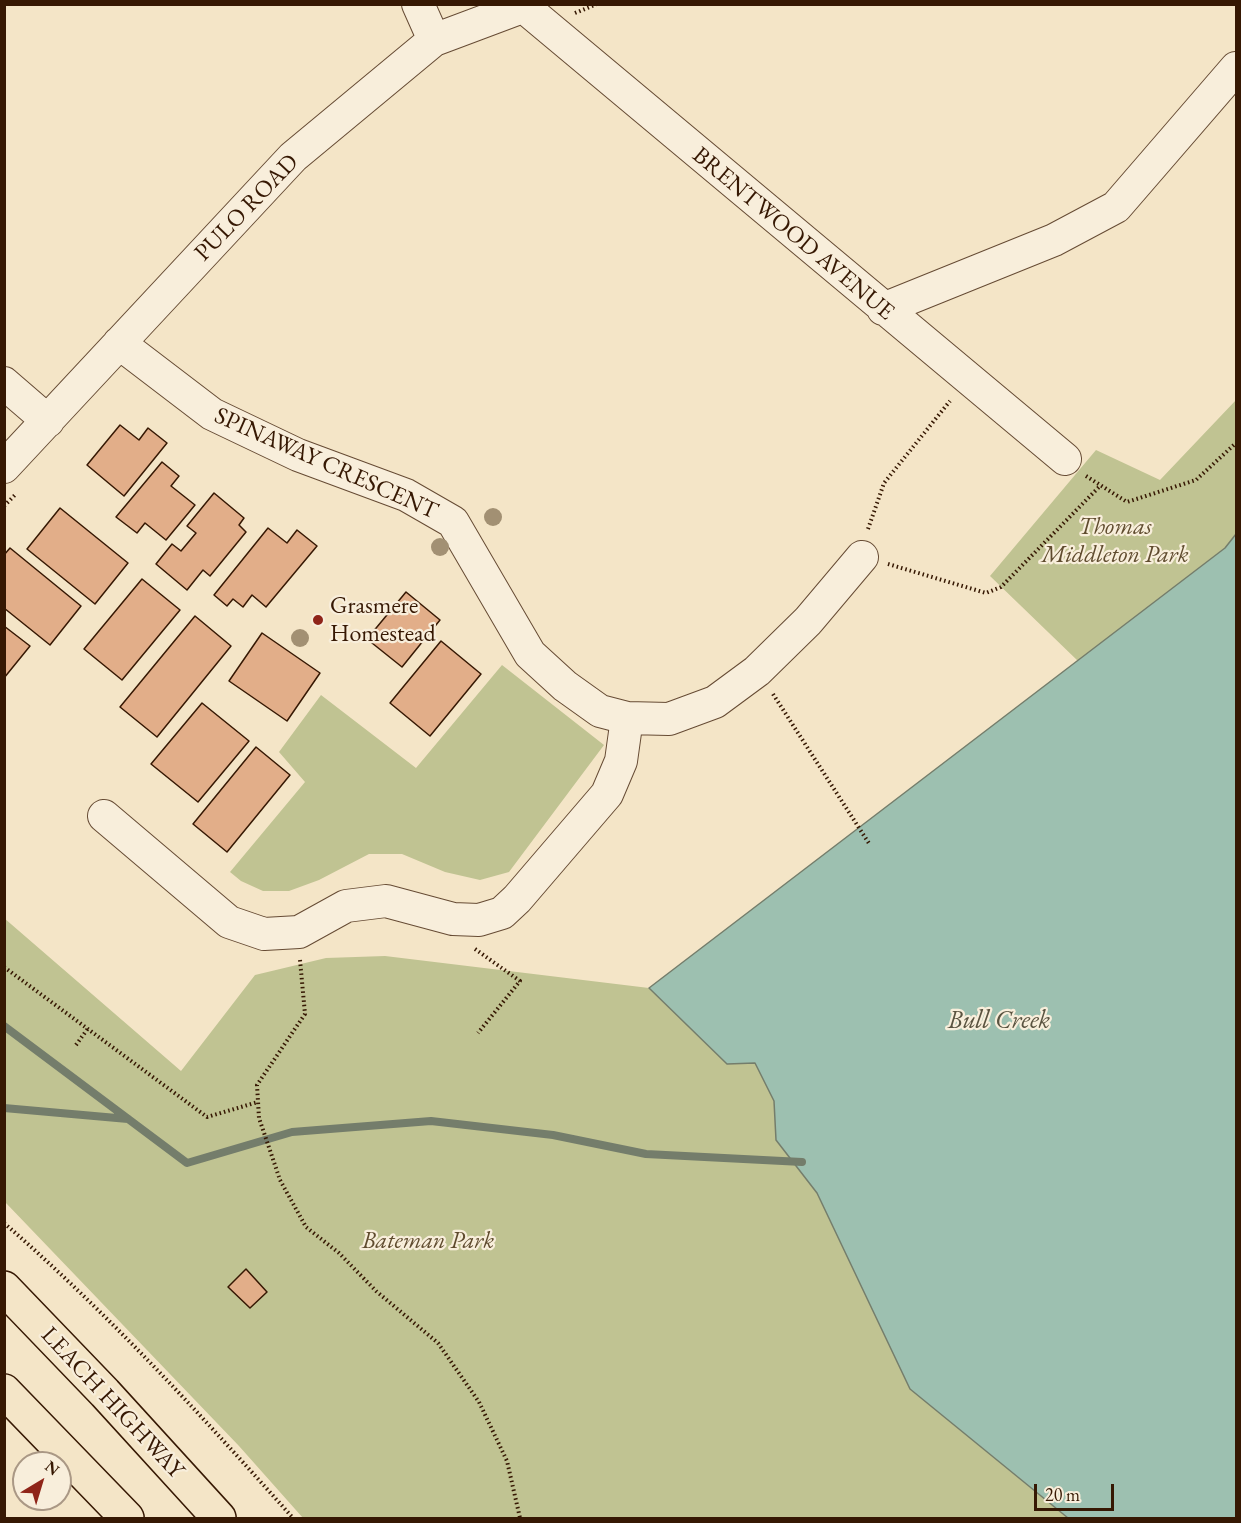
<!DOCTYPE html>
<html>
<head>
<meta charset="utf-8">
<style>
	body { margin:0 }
	#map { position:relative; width:1241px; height:1523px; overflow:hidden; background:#f4e5c7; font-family:"EB Garamond",serif }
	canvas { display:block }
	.frame { position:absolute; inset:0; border:6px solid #361803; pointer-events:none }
	.north { position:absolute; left:12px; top:1451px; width:60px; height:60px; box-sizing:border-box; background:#f8eedb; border:2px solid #aa9885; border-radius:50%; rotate:38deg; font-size:16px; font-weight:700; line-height:24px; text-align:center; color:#361803 }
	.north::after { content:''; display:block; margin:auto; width:21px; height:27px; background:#8f2418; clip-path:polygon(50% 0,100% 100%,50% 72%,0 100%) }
	.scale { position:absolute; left:1034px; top:1484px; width:80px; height:27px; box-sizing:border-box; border:3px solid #361803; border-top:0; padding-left:8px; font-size:18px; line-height:21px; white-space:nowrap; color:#361803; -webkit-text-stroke:4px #f8eedb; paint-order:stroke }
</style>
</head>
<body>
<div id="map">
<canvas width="1241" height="1523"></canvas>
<div class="frame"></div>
<div class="north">N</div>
<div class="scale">20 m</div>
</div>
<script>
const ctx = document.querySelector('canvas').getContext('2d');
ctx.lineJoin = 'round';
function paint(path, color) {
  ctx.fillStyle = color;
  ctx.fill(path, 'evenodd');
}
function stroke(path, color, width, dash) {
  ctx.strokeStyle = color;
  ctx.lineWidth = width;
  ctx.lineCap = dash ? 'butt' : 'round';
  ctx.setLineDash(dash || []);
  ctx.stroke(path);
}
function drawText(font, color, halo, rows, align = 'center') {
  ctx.font = font + ' "EB Garamond",serif';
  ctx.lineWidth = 4.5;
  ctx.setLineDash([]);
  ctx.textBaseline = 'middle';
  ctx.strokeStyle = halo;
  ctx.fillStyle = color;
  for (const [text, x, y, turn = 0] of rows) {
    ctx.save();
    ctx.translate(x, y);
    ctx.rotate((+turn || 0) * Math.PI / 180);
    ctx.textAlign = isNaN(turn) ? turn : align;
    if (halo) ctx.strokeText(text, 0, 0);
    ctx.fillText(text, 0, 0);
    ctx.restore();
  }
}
paint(new Path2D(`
	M1236,400V534L1225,548L1078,661L990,576L1096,450L1160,480Z
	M502,665L604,745L509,872L480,880L445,872L402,854H369L319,880L289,891H263L241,881L230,872L305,782L279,752L321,695L416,768Z
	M4,918L181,1071L255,975L326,958L385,956L649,988L727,1064L755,1062L774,1101L776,1140L817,1193L910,1389L1068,1518H303L239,1446L5,1202Z`), '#c0c392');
const water = new Path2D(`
	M1236,534V1518H1068L910,1389L817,1193L776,1140L774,1101L755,1063L727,1064L649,988L1225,548Z`);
paint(water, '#9dc0b0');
stroke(water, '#747d6b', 1.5);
stroke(new Path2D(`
	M4,1026L187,1163L292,1132L431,1121L553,1135L646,1154L802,1162
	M4,1108L128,1119`), '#747d6b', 8);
const building = new Path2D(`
	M120,425L139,440L148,428L167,443L124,496L87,465Z
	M162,462L179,476L171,486L195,505L166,540L145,523L137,533L116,517Z
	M214,493L244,518L239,525L246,532L210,576L203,570L187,590L156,564L172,544L181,551L196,533L187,526Z
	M60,508L128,563L95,604L27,549Z
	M268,528L287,543L297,530L317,546L266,607L252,595L243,607L233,599L227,606L214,595Z
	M10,548L81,606L50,645L4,608V555Z
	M142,579L180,610L122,680L84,649Z
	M406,592L440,620L402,667L367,639Z
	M195,616L231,646L157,737L120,707Z
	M4,626L30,646L4,678Z
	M262,633L320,673L287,721L229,681Z
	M441,641L481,674L430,736L390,703Z
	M202,703L249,741L198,802L151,764Z
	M256,747L290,775L227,852L193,824Z
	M246,1269L267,1292L250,1308L228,1287Z`);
paint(building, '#e2ae89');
stroke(building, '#361803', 1.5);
const minor = new Path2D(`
	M418,4L434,40
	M524,7L1065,459
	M883,309L1054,240L1116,207L1236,68
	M119,343L212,414L298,455L406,495L453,522L530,654L565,686L600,711L627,718L669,719L715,702L757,671L808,621L862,557
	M4,383L48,421
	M4,467L293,157L434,40L530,4
	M104,816L229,922L264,934L299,932L346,906L386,901L453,919L479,920L502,913L517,899L607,794L621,761L627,718`);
const trunk = new Path2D(`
	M4,1288L105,1393L219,1518
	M4,1391L127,1518`);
stroke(minor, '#664b34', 34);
stroke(trunk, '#361803', 36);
stroke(new Path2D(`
	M575,13L597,4
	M1086,476L1127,502L1196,480L1236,443
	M4,506L15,495
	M868,529L884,483L950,401
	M888,564L986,593L1001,587L1099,487
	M773,694L870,845
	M475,949L520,981L478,1033
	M300,960L305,1014L257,1085L259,1118L280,1180L306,1227L339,1253L376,1291L438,1343L479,1402L507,1461L520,1518
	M4,967L207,1117L258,1102
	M76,1045L89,1027
	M4,1223C108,1313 202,1416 293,1518`), '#361803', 4, [1.5, 3]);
stroke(minor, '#f8eedb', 32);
stroke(trunk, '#f4e5c7', 33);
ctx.fillStyle = '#a29073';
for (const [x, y] of [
	[493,517],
	[440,547],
	[300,638]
]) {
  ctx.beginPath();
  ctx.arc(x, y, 9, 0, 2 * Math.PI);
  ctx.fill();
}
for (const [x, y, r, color] of [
	[318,620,6,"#8f2418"]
]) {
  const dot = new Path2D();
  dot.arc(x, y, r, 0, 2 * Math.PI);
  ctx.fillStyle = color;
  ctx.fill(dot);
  stroke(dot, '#f8eedb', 2);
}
drawText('24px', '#361803', '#f8eedb', [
	["PULO ROAD",247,208,-46],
	["BRENTWOOD AVENUE",793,234,40],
	["SPINAWAY CRESCENT",326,464,24],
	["LEACH HIGHWAY",112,1403,47]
]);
drawText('italic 24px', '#5f4b2e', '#f8eedb', [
	["Thomas",1115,527],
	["Middleton Park",1115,555],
	["Bateman Park",428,1241]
]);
drawText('24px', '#361803', '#f8eedb', [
	["Grasmere",330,606],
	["Homestead",330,634]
], 'left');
drawText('italic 26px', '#5a5340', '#f8eedb', [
	["Bull Creek",999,1021]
]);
</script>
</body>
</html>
